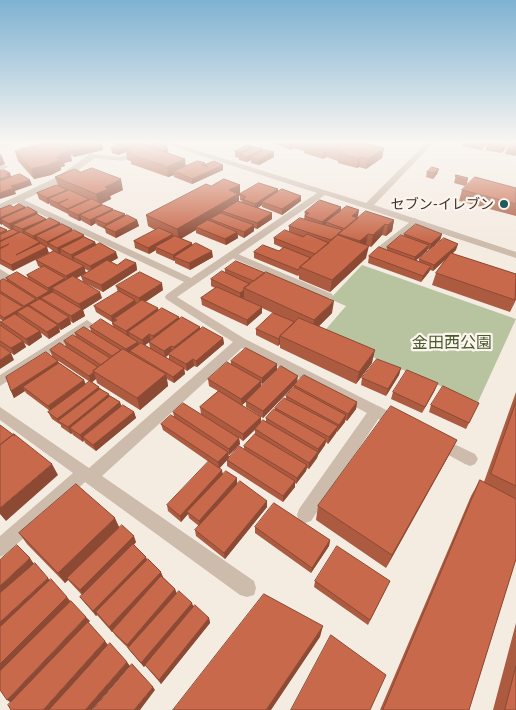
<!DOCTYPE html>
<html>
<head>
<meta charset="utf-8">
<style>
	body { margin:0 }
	canvas { display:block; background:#f4ebe1 }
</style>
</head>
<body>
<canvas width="516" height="710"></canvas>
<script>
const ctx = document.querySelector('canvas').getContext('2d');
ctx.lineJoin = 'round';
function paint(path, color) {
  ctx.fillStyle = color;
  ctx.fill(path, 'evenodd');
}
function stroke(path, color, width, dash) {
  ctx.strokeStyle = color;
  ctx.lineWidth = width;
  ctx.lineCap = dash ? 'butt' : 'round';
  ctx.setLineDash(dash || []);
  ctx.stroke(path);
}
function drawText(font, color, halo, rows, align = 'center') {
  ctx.font = font + ' Lato,"Noto Sans JP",sans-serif';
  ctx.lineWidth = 4.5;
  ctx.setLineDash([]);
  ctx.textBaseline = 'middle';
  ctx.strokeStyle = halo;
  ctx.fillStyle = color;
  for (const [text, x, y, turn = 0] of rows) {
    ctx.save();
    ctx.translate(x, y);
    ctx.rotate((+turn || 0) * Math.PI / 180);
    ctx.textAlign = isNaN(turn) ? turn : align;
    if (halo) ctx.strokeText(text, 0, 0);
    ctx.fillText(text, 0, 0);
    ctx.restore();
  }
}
paint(new Path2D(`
	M362,265L516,319L478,402L321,335L346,306L330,299Z`), '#b8c4a0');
paint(new Path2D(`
	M4,165L8,167L0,171V166Z
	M415,218L419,221L418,223L383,252H377V248Z
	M233,252L332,294L333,296L332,298H324L230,257V253Z
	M376,406L381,407L383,411L381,415L311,521L305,523L299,521L297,515L299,509L371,407Z`), '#cdbbac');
paint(new Path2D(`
	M12,141H25L0,148V144Z
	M156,141H167L366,203L428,141H435L374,205L516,252V258L325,195L177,297L245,339L404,419L406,423L404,427L399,429L394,427L242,348L102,476L254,581L256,588L254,595L247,597L240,595L85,482L6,554L0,557V536L73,473L0,420V407L89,468L233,342L166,299L165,297L166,295L184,282L17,203L0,210V204L57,177L90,154L121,157L144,150V152L122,161L95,158L63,181L24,200L191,278L317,193Z
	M0,269L13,277L0,285Z
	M87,320L93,324L91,327L0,386V375Z
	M437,436L475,454L478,459L475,464L470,466L465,464L432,446L430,442L432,438Z`), '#cdbbac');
paint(new Path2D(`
	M54,141H147L148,145H145L168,149V153L186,166L205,163V165H223V170L192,184L174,177V175L168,177L131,164V161L127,160L126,152L118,155L112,153L111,148L118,145L110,142L106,144L99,142L102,145L103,150L74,157L70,154L72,161L64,163L65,166L61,167V170L51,175L34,179L18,161L15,151L21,150V149Z
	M270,141H357L384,148L382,158L366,169L359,167L357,168L338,163V161L326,157L323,159L304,153V151L293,148L291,150L270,142Z
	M451,141H462L461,143Z
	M463,141H488L482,150L462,146Z
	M516,141V156L505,154L507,149Z
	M487,145H507L502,153L485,150Z
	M253,146V148L263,151L274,152V157L259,165L251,163V160L247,162L239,160V158L235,157V151Z
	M439,169L437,174L433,179L426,177L427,172Z
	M456,175L468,178L467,184L465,186L454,183Z
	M55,177L123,190L110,196L111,199L102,203V205L125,216L137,220L139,226L116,238L106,233L105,229L97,225L96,223L91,226L82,221V220L79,221L69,216L68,214L50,205V203L48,204L39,199L37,193L58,185Z
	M240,185V194L278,189V191L301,201L282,215L262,207V205L257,208L272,213V219L257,229L254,228V231L244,238L238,235V238L226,245L196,233V230L181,238L213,257L190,270L175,263V260L174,261L156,253V250L149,254L135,248L134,241L155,230L148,226L146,215L211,186ZM240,195V200L242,201V202L239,201V196Z
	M516,188V216L459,201L462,190Z
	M13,207H25L26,209L37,212L38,215L46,220L60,223L61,224L72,229L73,231L95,242L96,245L118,258L111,262L117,265L136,263L137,270L103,292L83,282L81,276L89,271L85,269L76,278L102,298L83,310L85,316L73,323L70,321L71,324L61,330L59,329L60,332L49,339L41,333L42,337L29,346L24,343L26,347L14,355L0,345V319L1,322L3,321L0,319V281H7L6,278L28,279L27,275L42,268L38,266L36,260L53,251L48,247L13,271L0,264V227L7,230V231L11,230L3,225V224H0V209Z
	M341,207V211L358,216L357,217L394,220L392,231L386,236L382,235L371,247L366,245V258L330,292L299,279V275L298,276L254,258V252L279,251L283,248L274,244V238L289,232V226L304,220L305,212Z
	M404,234H442L440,240L429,250L428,249L427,251L416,260L419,261V259L456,250L452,254L516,274V300L510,312L432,285L436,273L446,259L433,271L430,270L429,272L421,282L368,263L369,256L387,250V247L404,236Z
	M225,269L332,313L319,326L372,363L356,384L280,348V344L278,346L256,335V329L273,313L262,308V313L247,326L202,305L201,298L215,288L211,286V279L225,273Z
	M116,286L163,290L145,302L159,311L179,317L180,319L200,327V329L223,338L224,344L197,367L194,366L187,371L184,369L185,374L174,383L167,379L168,386L140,410L97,383L96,379L92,382L110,396L120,402L121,406L134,412L136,418L96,451L85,443L84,440L83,442L73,435L72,433L71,434L61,427V425L52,419L48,412L50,411L26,393L25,391L14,398L11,391L52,356L50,350L66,347L64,341L76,337L75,333L91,332L90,327H113L112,323L115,322V321L112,322L96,312L94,306L118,292ZM149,342L150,348L145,345ZM169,355V359L166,357ZM57,360L90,382L86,385L84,380L59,363Z
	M231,361L277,364V370L262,384L261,383V386L297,382L357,402L356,409L347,421L345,420V422L337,432V431L336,433L328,444L326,442L325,445L318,455L317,458L309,469L307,468L306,471L296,484L295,483V487L283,502L227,466V460L219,468L223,474L237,478V484L267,501V507L225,559L196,536L195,530L199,526L189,518L188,514L181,522L168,511L167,505L209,462L163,430L161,424L174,416L173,412L201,414L200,407L218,391L209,386L208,379L231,364ZM294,386V388L286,396V399L275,408V410L266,418V422L261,423L242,405L246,402V407L263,418ZM255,430V434L244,446V449L229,458L228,454L229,455L240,444L239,438L243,441Z
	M401,368L399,375L386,396L361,385L362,378Z
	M435,390L422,413L391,399L393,392Z
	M516,392V559L469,710H380L471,496L480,480L484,482Z
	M479,403L466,429L429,412L431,405Z
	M457,440L449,455L386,568L316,520L318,506Z
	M255,527L330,540L329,546L311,573L255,533Z
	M119,528L136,542L134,545L163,577L175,589L176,593L209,618L210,623L161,684L145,665L144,667L131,652L128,648L115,635L113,631L112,632L97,615L96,616L84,602L80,597L82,595L68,580L65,583L27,544L19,533Z
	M315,581H390L368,625L314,587Z
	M516,623V710H493Z`), '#ac5a40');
paint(new Path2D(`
	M105,141H110V142L106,144Z
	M142,141H147L148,145L128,151L125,150L126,152L118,155L117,150Z
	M291,141H294L293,148L291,150Z
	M486,141H488L482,150L484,145Z
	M508,141L507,145L502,153L503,148Z
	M102,145L103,150L74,157L72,151Z
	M167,145L169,155L160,158L162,147Z
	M327,148L326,157L323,159L324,149Z
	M384,148L382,158L366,169L368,159Z
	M263,149V154L251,157V160L247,162V157Z
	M70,151L72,161L64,163L65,166L61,167V170L51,175L34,179L31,169L56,157L59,154Z
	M274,152V157L259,165V160Z
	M1,154L5,164L0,166V155Z
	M361,157L359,167L357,168L358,159Z
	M185,159L186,169L174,171V175L168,177L167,167Z
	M223,165V170L192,184V179Z
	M439,169L437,174L433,179L434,173Z
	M10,173L12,179L0,186V179L6,174Z
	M121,179L123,190L110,196L111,199L99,205L96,194L105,187Z
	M30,180L32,185L15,191L16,194L0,199V193L11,186Z
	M240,185V195L239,196V204L222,211L223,214L210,219V221L196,227V230L179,240L177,229L229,190Z
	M278,189V195L262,202V205L255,210V204Z
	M67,190L68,195L48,199L50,203L48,204L47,198Z
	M301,196V201L282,215V209Z
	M89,199L90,205L68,210L67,209Z
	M102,204L103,209L80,215L82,220L79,221L78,215Z
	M25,207L27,213L1,219L3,224L1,225L0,222V218Z
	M341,207V213L326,222V225L322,228V222Z
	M113,209L114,215L95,219L96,223L91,226L90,220Z
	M359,210L358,216L351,222L352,216Z
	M37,212L39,218L13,225L14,229L12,230L9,224Z
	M272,213V219L257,229V223Z
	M125,214L126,220L107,228L106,224Z
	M46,219L48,225L24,231L25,235H24L22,229Z
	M137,220L139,226L116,238L115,232Z
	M394,220L392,231L386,236L388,225Z
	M60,223L62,229L36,236L38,241L36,242L33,236Z
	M385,224L382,235L371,247L373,235Z
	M254,225V231L244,238V232Z
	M72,229L74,235L48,243L49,248L47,242Z
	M237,232L238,238L226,245L225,239Z
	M173,234V240L155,247L156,250L149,254L148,248Z
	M368,234L366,245L358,253L360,241Z
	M442,234L440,240L429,250L431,244Z
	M84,235L85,241L60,249L61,253L59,254L57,248Z
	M40,242L42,249L47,247L49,253L13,271L11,265L16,255Z
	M95,242L97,248L73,257L74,260L73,261L71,255Z
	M192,243L193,249L174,257L175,260L174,261L173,255Z
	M458,244L456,250L433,271L434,265Z
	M429,245L427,251L413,263L415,257Z
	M369,246L366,258L330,292L332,280Z
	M212,251L213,257L190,270L189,263Z
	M116,252L118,258L92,272L90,266Z
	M136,263L137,270L103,292L101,285Z
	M84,266L86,273L68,283L66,276Z
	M431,266L429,272L421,282L423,276Z
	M65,278L67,285L52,288L54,292L50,294L48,288Z
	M162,283L163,290L141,305L139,298Z
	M244,290V297L240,300V293Z
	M49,291L51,298H41L43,303L40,304L37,298Z
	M100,292L102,298L83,310L85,316L73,323L71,316L81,310L79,304Z
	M36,299L39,306L29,305L31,310L27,313L24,306Z
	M135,300L137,306L114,319L115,321L112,322L111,316Z
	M334,301L332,313L313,332L314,320Z
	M23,307L26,314L17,312L19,318L8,324L4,318Z
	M262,307V313L247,326V320Z
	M158,308L160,315L128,332L130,337L128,338L126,331Z
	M69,317L71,324L61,330L58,324Z
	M179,317L180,323L154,343L153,336Z
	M58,325L60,332L49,339L47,332Z
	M200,327V333L175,354L174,347Z
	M40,331L42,337L29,346L26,339Z
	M149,334L151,341L144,346L142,340Z
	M223,338L224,344L197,367L196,361Z
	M280,338V344L278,346L279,339Z
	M23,341L26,347L14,355L11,348Z
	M138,342L139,348L130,351V354L128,356L126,349Z
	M171,346L172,352L165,357L164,351Z
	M375,350L372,363L356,384L359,372Z
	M11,353L14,360L0,369V360Z
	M193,359L194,366L187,371L186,364Z
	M58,361L61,367L23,387L25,391L14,398L11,391Z
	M277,364V370L262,384V378Z
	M184,368L185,374L174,383L173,377Z
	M401,368L399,375L386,396L388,389Z
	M94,372L96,379L91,383L89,376Z
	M166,374L168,386L140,410L137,398Z
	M298,376L297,382L263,418V411Z
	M84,380L86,386L51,412L48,406Z
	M261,381V387L242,405L241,399Z
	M438,383L435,390L422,413L425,407Z
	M99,387L101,394L58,421L60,425L57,419Z
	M109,394L111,401L70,428L72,433L71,434L68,427Z
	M120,402L122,409L83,437L84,440L83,442L80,435Z
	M357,402L356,409L347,421L348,414Z
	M134,412L136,418L96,451L93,445Z
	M346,415L345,422L337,432L339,425Z
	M261,417V423L243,441V434Z
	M338,426L336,433L328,444L329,437Z
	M239,438L240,444L229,455V449Z
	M326,439L325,445L318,455L317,458L309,469V463L318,452V449Z
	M457,440L449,455L386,568L392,555Z
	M228,452L229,458L219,469L218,462Z
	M52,464L58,475L6,521L0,514V508Z
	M307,465L306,471L296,484L297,478Z
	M222,470L223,476L187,512L188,514L181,522L180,516Z
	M237,478V484L200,527L199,521Z
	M295,481V487L283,502V496Z
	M267,501V507L225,559L224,553Z
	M115,518L120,529L65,583L58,573Z
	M134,536L136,542L83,596L80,590Z
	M330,540L329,546L311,573L312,568Z
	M146,557L148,562L96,612L97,615L96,616L93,611Z
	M30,558L34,564L0,596V586Z
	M161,572L163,577L112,632L109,627Z
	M48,578L52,583L0,631V622Z
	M175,589L177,594L130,649L127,645Z
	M67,597L71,602L0,674V664Z
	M192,603L194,608L144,667L141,663Z
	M86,617L90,621L13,704L7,700Z
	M209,618L210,623L161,684L159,680Z
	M323,626L320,637L271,710H266Z
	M105,641L108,645L51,710H43Z
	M127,662L130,666L92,710H85Z
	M153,687L155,690L140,710H134Z`), '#8c4a34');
const building = new Path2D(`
	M54,141H59L70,151L59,154L62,156L56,157L59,160L48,165L31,169L15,151L22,150L21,149Z
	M61,141H98L102,145L72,151Z
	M128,141H142L117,150L111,148Z
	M303,141H357L384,148L368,159L361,157L358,159L339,153L342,152L327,148L324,149L304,144L307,142Z
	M467,141H486L484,145Z
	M490,141H508L503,148L487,145Z
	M512,141H516V151L507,149Z
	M158,142L167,145L162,147L168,149L163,151L147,146Z
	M141,144L185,159L167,167L129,154L132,152L125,150Z
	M248,145L253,146L240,153L235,151Z
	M255,147L263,149L247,157L239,154Z
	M265,150L274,152L259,160L251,157Z
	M198,161L205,163L201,165L208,167L204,165L214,161L223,165L192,179L174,171Z
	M432,167L439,169L434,173L427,172Z
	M92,168L121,179L105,187L109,189L96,194L55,177L74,169L81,172Z
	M4,170L10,173L6,174L9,176L0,179V171Z
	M20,174L30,180L11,186L14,188L0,193V181Z
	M456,175L468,178L466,180L456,177Z
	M475,177L516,188V204L462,190Z
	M224,179L240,185L229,190L238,194L177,229L146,215L206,184L211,186Z
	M259,183L278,189L255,204L242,199L246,197L240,194Z
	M57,185L67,190L47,198L37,193Z
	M282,189L301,196L282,209L262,202Z
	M69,190L89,199L67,209L58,204L68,199L58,203L48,199Z
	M92,199L102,204L78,215L67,210Z
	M320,200L341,207L322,222L305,216L309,213L305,212Z
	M238,201L272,213L257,223L222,211Z
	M19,204L25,207L0,218V209L10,205L13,207Z
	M103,205L113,209L90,220L80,215Z
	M347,206L359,210L352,216L358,218L345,229L326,222Z
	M28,207L37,212L9,224L1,219Z
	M114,210L125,214L106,224L95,219Z
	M366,211L394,220L388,225L385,224L373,235L368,234L360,241L338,234Z
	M221,213L254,225L244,232L210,219Z
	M37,214L46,219L22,229L13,225Z
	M127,215L137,220L115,232L104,227Z
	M50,218L60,223L33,236L24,231Z
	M300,218L343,230L331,240L289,226Z
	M208,220L237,232L225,239L196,227Z
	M62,224L72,229L47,242L36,236Z
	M416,224L442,234L431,244L404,234Z
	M0,227L7,230L0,233Z
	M159,228L173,234L148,248L134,241Z
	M13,229L19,232L0,241V235Z
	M74,230L84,235L57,248L48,243Z
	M285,230L303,237L307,234L329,243L315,254L274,238Z
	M21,232L40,242L16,255L41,243L47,247L11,265L0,259V249L9,244L0,248V242Z
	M338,235L369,246L332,280L300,267Z
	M401,235L429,245L415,257L387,247Z
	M175,236L192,243L173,255L155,247Z
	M84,237L95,242L71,255L60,249Z
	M444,238L458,244L434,265L419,259Z
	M100,243L116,252L90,266L73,257Z
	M196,243L212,251L189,263L174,257Z
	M263,245L279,251L284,247L311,258L300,267L299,269L298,270L254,252Z
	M379,247L431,266L423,276L369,256Z
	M54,251L84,266L66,276L36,260Z
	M451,253L516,274L515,300L436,273Z
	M126,259L136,263L101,285L81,276L107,260L117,265Z
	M236,261L265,273L254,281L225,269Z
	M44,266L65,278L48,288L27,275Z
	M222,271L250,284L244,288V290L240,293L211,279Z
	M17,272L49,291L37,298L6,278Z
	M140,272L162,283L139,298L116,286Z
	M266,272L334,301L314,320L244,288Z
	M73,276L100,292L79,304L52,288Z
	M4,279L36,299L24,306L0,291V281Z
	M217,287L262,307L247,320L201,298Z
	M119,291L135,300L111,316L94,306Z
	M53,292L82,309L71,316L41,298Z
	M0,293L23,307L4,318L0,315Z
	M40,299L69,317L58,324L29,305Z
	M142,300L158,308L126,331L112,323L117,320L114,319Z
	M28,306L58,325L47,332L17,312Z
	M162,308L179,317L153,336L149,334L142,340L128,332Z
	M273,313L295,322L280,336L279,339L256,329Z
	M15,314L40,331L26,339L1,322Z
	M182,317L200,327L174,347L171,346L164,351L149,342Z
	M299,318L375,350L359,372L280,336Z
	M101,319L138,342L126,349L90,327Z
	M0,325L23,341L11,348L0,341Z
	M84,327L121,350L112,356L75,333Z
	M203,327L223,338L196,361L193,359L186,364L168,354Z
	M73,335L110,358L101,365L64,341Z
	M60,343L98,367L93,371L94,372L89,376L50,350Z
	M141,343L184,368L173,377L130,351Z
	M0,345L11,353L0,360Z
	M246,348L277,364L262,378L231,361Z
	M123,349L166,374L137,398L93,371Z
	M46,352L58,361L11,391L6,377Z
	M377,359L401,368L388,389L362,378Z
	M227,362L261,381L241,399L208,379Z
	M59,363L84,380L48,406L23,387Z
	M281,366L298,376L263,411L246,401Z
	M407,370L438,383L425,407L393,392Z
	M304,375L357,402L348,414L294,385Z
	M90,381L99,387L57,419L48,412Z
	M443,386L479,403L469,423L431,405Z
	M294,387L346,415L339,425L286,396Z
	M100,389L109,394L68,427L58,421Z
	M219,391L261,417L243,434L200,407Z
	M110,396L120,402L80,435L70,428Z
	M284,398L338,426L329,437L275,408Z
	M516,402V486L491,474Z
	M183,403L239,438L229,449L173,412Z
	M123,405L134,412L93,445L83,437Z
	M391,406L457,440L392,555L318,506Z
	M274,409L326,439L318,449L266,418Z
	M171,415L228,452L218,462L161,424Z
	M263,420L318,452L309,463L255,429Z
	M0,425L15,436L14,434L0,445Z
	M14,434L52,464L0,508V445Z
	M255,434L307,465L297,478L244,446Z
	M239,446L295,481L283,496L227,460Z
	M209,461L222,470L180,516L167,505Z
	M226,471L237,478L199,521L187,512Z
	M480,480L516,499V559L469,710H383Z
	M240,481L267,501L224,553L195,530Z
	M76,484L115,518L58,573L19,533Z
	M274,503L330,540L312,568L255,527Z
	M122,525L134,536L80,590L67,578Z
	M133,544L146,557L93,611L80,597Z
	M17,545L30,558L0,586V560Z
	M337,546L390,581L370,620L315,581Z
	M148,559L161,572L109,627L96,612Z
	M35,563L48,578L0,622V593Z
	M161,576L175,589L127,645L112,631Z
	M51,579L67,597L0,664V627Z
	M179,591L192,603L141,663L128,648Z
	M264,594L323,626L266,710H173Z
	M71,601L86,617L7,700L0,690V671Z
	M195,605L209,618L159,680L145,665Z
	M88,622L105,641L43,710H11L8,705Z
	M331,635L386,675L370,710H291Z
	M110,643L127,662L85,710H49Z
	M132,664L153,687L134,710H93Z
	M516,666V710H505Z`);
paint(building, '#c8694b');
stroke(building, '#8c4a34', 1);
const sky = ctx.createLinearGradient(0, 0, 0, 241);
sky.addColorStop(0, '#7eb2d2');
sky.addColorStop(0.59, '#faf6f2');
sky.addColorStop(1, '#faf6f200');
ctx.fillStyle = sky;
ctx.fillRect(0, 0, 516, 241);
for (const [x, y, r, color] of [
	[504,204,5,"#1f5a5e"]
]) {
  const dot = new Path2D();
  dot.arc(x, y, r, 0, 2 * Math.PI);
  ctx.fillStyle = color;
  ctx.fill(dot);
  stroke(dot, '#fbf5ee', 2);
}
drawText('14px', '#3b302b', '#fbf5ee', [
	["セブン-イレブン",494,204]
], 'right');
drawText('16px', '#4a5a2e', '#fbf5ee', [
	["金田西公園",452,343]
]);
</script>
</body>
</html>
